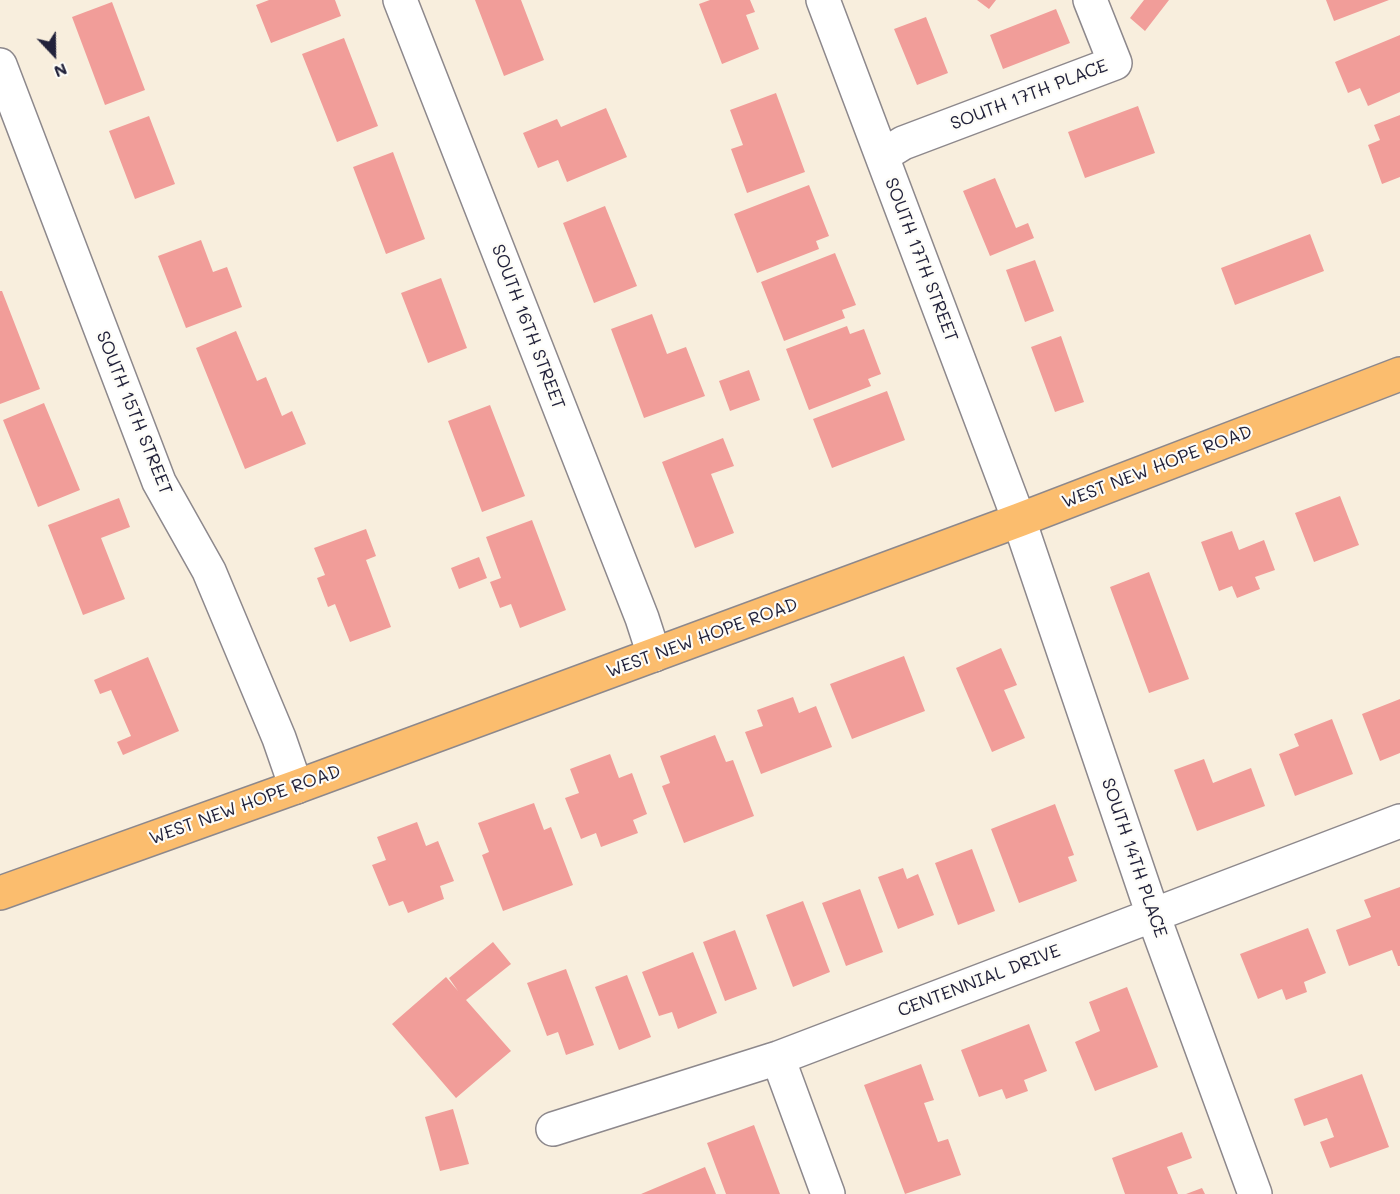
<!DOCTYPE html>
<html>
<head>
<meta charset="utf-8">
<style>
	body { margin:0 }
	#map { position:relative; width:1400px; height:1194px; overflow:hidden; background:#f8eedd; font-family:Mali,sans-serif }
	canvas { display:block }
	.north { position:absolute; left:24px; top:24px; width:60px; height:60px; -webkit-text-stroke:4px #fdfcf7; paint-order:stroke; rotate:158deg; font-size:16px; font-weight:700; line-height:24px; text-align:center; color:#22223b }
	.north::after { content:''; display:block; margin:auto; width:21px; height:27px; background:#22223b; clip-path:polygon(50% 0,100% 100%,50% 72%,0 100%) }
</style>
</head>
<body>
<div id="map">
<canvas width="1400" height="1194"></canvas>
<div class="north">N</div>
</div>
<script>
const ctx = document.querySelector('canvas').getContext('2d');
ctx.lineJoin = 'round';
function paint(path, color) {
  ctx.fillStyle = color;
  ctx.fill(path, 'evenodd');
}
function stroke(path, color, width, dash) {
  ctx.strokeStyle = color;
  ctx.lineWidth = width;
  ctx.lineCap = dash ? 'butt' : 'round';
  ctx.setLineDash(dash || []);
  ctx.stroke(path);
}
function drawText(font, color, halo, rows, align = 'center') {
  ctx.font = font + ' Mali,sans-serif';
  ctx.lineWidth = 4.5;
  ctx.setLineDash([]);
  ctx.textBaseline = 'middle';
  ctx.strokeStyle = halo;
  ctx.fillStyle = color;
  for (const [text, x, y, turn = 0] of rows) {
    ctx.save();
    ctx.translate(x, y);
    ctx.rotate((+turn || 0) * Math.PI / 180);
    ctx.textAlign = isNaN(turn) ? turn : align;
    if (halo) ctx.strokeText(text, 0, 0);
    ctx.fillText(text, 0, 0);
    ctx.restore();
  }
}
paint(new Path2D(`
	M269,0H335L341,16L271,43L256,5Z
	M475,0H521L544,60L504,76Z
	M710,0H750L755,12L746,15L759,49L722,64L699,4Z
	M977,0H996L989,9Z
	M1144,0H1169L1145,31L1130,18Z
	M1326,0H1389L1334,21Z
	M112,2L145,90L105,105L72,17Z
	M1056,9L1070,43L1003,69L990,35Z
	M926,17L948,73L917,85L894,29Z
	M1400,35V92L1368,106L1360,88L1348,93L1335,62Z
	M344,38L378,126L337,142L302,54Z
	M776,93L805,172L747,193L731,149L743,145L730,110Z
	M1138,106L1155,153L1085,178L1068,132Z
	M606,108L627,157L567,182L558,160L538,168L523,133L557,119L561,127Z
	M1400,115V177L1382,184L1368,145L1380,140L1374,125Z
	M149,116L175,184L135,199L109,131Z
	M393,152L425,239L386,254L353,167Z
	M995,178L1016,228L1028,223L1034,238L990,256L963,191Z
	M809,185L829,236L816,241L819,249L757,273L734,214Z
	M605,206L637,286L594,303L563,223Z
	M1310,234L1324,271L1235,305L1221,268Z
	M201,240L213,272L227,267L242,307L186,328L158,256Z
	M835,253L856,305L842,310L845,318L784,341L761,282Z
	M1035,260L1054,311L1025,322L1006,270Z
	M441,278L467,348L428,363L401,293Z
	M0,291H2L40,389L0,404Z
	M652,314L667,354L686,347L705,396L644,418L611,329Z
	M847,326L850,334L864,329L881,374L868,379L871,386L809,410L786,349Z
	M236,331L257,381L266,377L282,416L292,411L306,444L245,469L196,348Z
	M1061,336L1084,402L1055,412L1031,347Z
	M749,370L760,400L730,411L719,381Z
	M887,391L905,440L832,468L813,419Z
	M44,403L80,490L38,507L3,420Z
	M490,405L525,496L482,512L448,421Z
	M723,438L734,466L711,474L734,533L695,548L662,462Z
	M1340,496L1359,545L1314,562L1295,513Z
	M119,498L130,527L101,538L125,599L83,615L48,525Z
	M532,520L566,610L520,628L511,604L500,608L490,582L501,578L486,537Z
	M366,529L376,556L366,560L391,627L350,642L335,604L328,607L317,578L325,575L314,548Z
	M1232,531L1239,550L1264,540L1275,570L1255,577L1260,589L1237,598L1232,586L1219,591L1201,542Z
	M479,557L487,578L459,589L451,568Z
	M1149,572L1189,679L1149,693L1110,587Z
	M1001,648L1017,685L1004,690L1025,738L992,752L956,668Z
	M904,656L925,711L852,739L830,684Z
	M148,657L179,731L123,755L117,742L131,736L111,690L100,694L94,680Z
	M793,697L799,713L816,706L832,747L761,774L745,732L763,726L757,710Z
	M1400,699V753L1380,761L1362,714Z
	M1332,719L1353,774L1295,796L1279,754L1299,746L1294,734Z
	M715,735L726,762L733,760L754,816L684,843L662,786L670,783L660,756Z
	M610,754L619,778L632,773L647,814L633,820L638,833L601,847L596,833L581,839L565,798L579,793L570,769Z
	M1204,759L1213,783L1251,768L1265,806L1197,831L1174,770Z
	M534,803L544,830L551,827L573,885L503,911L482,855L489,852L478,823Z
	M1055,804L1074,855L1068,857L1077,881L1019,903L991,829Z
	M417,822L426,846L438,841L454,881L440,886L444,899L408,913L403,901L389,906L372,865L386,860L377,837Z
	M972,849L995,911L958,925L935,863Z
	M903,868L907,879L918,874L934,915L898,929L878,877Z
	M1400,887V966H1398L1392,950L1349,966L1336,930L1371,917L1364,900Z
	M860,889L883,952L846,966L822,903Z
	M803,901L830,972L793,987L766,915Z
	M1308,928L1326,973L1304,982L1307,992L1286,1000L1282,989L1258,999L1240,954Z
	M735,930L757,989L725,1001L703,942Z
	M493,942L511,964L466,1000L511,1051L456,1098L392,1024L446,977L458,991L449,978Z
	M693,952L717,1013L678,1029L672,1012L659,1016L642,972Z
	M566,969L594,1045L566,1055L558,1032L547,1036L527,983Z
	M627,975L651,1037L619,1050L595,987Z
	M1127,987L1158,1067L1095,1091L1075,1042L1100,1031L1089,1002Z
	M1029,1024L1047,1071L1024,1080L1028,1091L1006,1099L1002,1089L979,1097L961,1050Z
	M921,1064L934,1100L924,1103L938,1142L948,1139L961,1175L905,1194L864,1085Z
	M1362,1074L1389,1147L1330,1168L1320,1142L1334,1137L1327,1118L1304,1126L1294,1099Z
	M453,1109L469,1164L440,1171L425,1117Z
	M754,1125L780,1194H726L707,1143Z
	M1182,1132L1192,1158L1167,1167L1178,1194H1125L1112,1158Z
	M705,1167L716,1194H641Z
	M1202,1188L1205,1194H1186Z`), '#f19d99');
const minor = new Path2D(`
	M400,0L642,618L654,655
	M823,0L1019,520L1153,915L1255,1194
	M0,65L159,482L209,571L279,738L296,787
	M882,156L903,143L1115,63L1090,0
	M778,1058L828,1194
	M553,1129L778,1058L1400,821`);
const major = new Path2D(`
	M0,893L296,787L1019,520L1400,374`);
stroke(minor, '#8d888c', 36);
stroke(major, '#8d888c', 36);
stroke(minor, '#fff', 33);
stroke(major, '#fbbd6e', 33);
drawText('18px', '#22223b', '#fdfcf7', [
	["SOUTH 17TH PLACE",1029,95,-21],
	["SOUTH 17TH STREET",921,260,69],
	["SOUTH 16TH STREET",528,327,69],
	["SOUTH 15TH STREET",134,413,68],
	["WEST NEW HOPE ROAD",1157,467,-21],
	["WEST NEW HOPE ROAD",702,638,-20],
	["WEST NEW HOPE ROAD",245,805,-20],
	["SOUTH 14TH PLACE",1134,858,71],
	["CENTENNIAL DRIVE",979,981,-21]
]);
</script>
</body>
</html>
